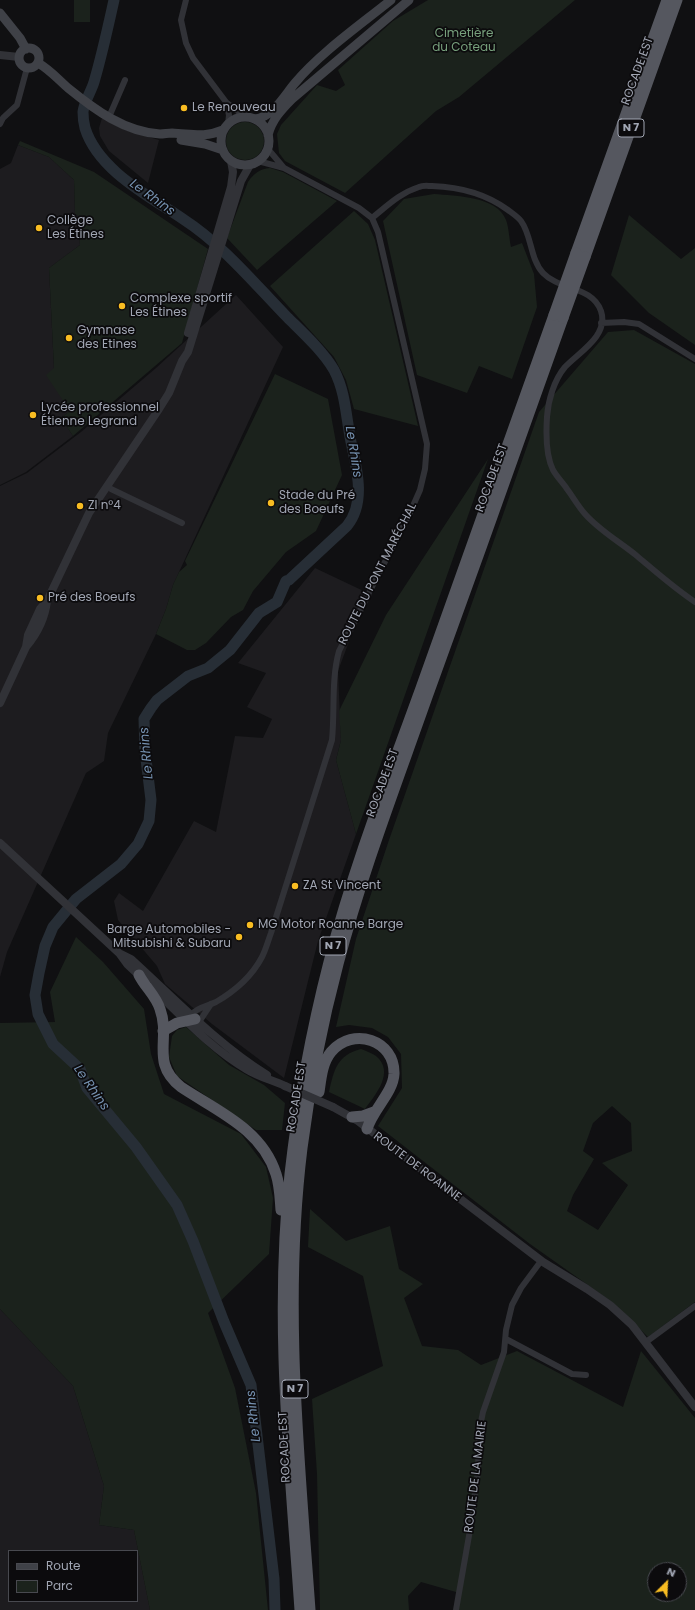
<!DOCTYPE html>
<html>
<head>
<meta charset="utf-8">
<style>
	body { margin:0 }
	#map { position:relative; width:695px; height:1610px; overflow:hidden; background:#101012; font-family:Poppins,sans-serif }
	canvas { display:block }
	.legend { position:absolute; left:8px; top:1550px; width:130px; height:52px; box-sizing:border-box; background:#0c0b0d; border:1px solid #48494f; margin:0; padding:5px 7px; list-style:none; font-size:12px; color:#a1a6b3 }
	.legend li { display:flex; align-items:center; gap:8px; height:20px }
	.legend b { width:20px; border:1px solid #48494f }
	.north { position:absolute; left:647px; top:1562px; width:40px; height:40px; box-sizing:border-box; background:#0c0b0d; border:1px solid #48494f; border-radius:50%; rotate:24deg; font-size:11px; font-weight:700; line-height:16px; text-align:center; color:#a1a6b3 }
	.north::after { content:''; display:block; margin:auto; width:14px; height:18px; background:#f9bd22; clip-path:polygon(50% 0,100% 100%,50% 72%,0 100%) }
</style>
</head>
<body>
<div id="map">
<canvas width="695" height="1610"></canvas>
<ul class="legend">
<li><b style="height:5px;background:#3f4147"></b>Route</li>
<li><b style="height:11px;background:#1b221c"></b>Parc</li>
</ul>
<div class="north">N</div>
</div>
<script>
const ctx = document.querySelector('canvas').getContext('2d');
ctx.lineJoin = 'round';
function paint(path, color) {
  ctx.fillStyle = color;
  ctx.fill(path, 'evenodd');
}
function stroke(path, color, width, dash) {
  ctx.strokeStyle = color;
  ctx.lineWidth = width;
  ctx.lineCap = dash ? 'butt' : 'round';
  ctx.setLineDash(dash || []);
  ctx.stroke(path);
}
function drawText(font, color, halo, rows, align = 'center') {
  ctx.font = font + ' Poppins,sans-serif';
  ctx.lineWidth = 3.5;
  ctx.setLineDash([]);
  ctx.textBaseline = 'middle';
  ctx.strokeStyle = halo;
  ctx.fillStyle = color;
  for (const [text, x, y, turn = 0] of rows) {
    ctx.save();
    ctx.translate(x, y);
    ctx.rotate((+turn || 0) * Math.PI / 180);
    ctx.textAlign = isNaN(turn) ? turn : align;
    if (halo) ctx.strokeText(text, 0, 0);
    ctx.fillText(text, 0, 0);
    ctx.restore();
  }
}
paint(new Path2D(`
	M102,118L125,130L159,140L148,183L109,151L100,136L99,128Z
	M18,145L49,157L74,180L75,214L78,216L80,245L49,268L54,369L70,411L61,418L73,436L26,472L0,485V169L11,163Z
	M236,295L283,347L173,585L166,609L156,634L108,733L104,761L86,773L7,952L0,977V486L27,473L81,432L156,368Z
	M315,568L372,595L351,636L338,671L341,740L336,760L356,834L318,941L284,1078L212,1024L165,984L157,966L118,920L114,901L119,893L143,911L194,821L216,832L235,736L263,738L272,719L247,707L266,673L238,663Z
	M0,1309L73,1386L104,1486L99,1525L134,1530L150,1610H0ZM9,1551H137V1601H9Z`), '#1d1c1f');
paint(new Path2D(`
	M74,0H90V22H74Z
	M428,0H575L459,97L436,111L345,193L285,161L279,153L277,134L281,125L317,85L336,91L345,85L338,70L393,21Z
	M226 141a19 19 0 1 1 38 0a19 19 0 1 1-38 0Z
	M20,141L94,172L208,249L182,343L73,436L61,418L70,411L46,375L54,368L49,268L80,245L78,216L75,214L74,180L49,157L18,145Z
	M270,168L283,172L337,201L257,270L227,238L248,182C254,173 260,169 270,168Z
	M434,194C455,196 497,196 506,220C509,228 509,238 511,247L522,243L534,274L537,307L512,379L479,366L467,393L417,375L383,221L404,199Z
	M354,211L368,224L375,240L418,426L354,409L346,380L334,357L270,286Z
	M629,215L681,259L695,248V345L649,313L611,275Z
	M634,330L695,364V1302L648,1337L612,1302L530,1244L378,1126L402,1088L401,1054L388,1037L372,1028L349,1025L336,1027L356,939L389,840L539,412L608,332ZM612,1106L631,1123L632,1151L602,1163L628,1185L598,1230L567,1211L573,1195L594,1159L583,1151L593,1123Z
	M275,374L328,399L342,475L316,531L286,552L253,591L243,610L231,617L206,643L195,650H187L156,634L166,609L173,585L179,572L187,565L185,561Z
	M488,459L356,834L336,760L341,740L339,711L386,615Z
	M76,937L103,962L144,1009L151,1054L164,1094L241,1134L266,1167L273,1198L269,1254L208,1313L235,1388L256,1493L268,1610H150L134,1530L99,1525L104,1486L73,1386L0,1309V1023L55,1022L50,992Z
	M186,1027L229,1065L264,1085L285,1103L282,1130H256L177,1076L169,1057L172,1036L177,1030Z
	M361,1049C366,1051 372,1053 376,1056C395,1072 376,1094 365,1109L329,1092C334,1070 337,1055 361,1049Z
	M310,1209L346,1241L390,1226L399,1269L423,1284L404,1298L422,1346L458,1350L481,1365L517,1351L623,1407L641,1351L695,1418V1610H455L456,1592L421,1582L408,1596L409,1610H320L317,1474L312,1399L383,1366L363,1276L308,1247ZM655,1570H679V1594H655Z`), '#1b221c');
stroke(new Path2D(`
	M114,0C108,27 102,55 94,82C91,92 84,102 83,112C83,117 84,124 85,128C98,170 149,196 183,219C223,245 254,283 287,317C302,332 323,351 334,370C346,393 346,418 351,442C357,469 366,503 347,526L289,580L286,581L277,602L259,613L230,650L208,668L188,676L157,700L151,708L144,719L145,751L151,800L149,821L138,844L121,864L76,899L53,927L45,946L39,973L35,995L38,1014L53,1044L80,1069L87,1088L136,1147L177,1205L193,1241L224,1322L251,1385L274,1579L275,1610`), '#272e36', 11);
stroke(new Path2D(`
	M186,0L181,20L186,43L193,58L226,102L229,115L228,124
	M226,102L245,117
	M109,117L125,80
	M0,124L3,118L17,105L27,68
	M268,149L284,168
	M372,218C387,206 400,193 419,187C423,185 428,186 432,186C460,187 485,193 508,210C512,213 518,217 521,221C532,236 530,259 543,273C559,290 592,286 601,311C609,336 579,352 565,367C554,380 548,401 547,417C546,432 546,456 553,470C557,477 563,483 567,489C573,497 578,506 585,514C600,531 620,542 637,556C656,572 674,588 695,602
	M601,323L624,322L639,324L695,359
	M107,485L111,489L182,523
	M189,1017C197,1007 206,1007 216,1002C235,991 252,976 262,957C266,949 268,941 271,933L332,740C335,710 331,680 339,651L409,515L420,490L425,469L427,444L378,232L372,218L359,208L284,168L258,161
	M195,1023L199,1022L211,1004
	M506,1339L572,1374L586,1375
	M646,1342L695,1306
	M456,1610L470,1530L478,1471L479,1432L483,1412L504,1352L506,1330L512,1305L521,1288L541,1261`), '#313237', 6);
stroke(new Path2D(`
	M0,55L19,57
	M188,333L231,187L233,172L231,161
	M26,647C37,634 45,618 47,601L89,513L159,409L169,393L182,361L188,352L241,181L250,165
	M0,703L26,647L28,635L40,609L47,601
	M0,843L119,953L127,964L143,979
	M121,954L131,959C175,999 216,1043 267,1075
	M151,987C181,1015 210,1048 246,1069C259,1077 272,1080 285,1086
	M333,1107L358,1121L543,1262L587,1289L610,1305L632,1325L695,1407`), '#313237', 8);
stroke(new Path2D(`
	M0,13L20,38L26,49
	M19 58a10 10 0 1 1 20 0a10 10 0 1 1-20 0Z
	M38,63C49,69 58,79 68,88C95,110 125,132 160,134C164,134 168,133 172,133C193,134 204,138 223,130
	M221 141a24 24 0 1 1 48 0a24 24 0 1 1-48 0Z
	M255,119C273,117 284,96 295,83C320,53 360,25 391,0
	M268,135C272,120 281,110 292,99L409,0
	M181,140L205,144L223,150`), '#3f4147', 9);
stroke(new Path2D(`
	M576,253L667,0
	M585,257L677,0
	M139,975C145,987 156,996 160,1009C171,1039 150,1063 181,1087C217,1111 262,1129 276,1174C280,1186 280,1198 281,1210
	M163,1031L177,1023L195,1019
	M319,1092C321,1079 322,1063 331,1052C353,1026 395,1040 394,1074C393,1093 373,1109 367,1129
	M352,1117L363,1116L374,1112
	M300,1610C290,1465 274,1319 290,1174C298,1103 311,1032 329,962C353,869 388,779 421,688C465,564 510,439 554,315
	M310,1610C299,1456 283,1302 302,1148C310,1086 322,1024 338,964C362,873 396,785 427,697C473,571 518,444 563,318`), '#55575f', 11);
stroke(new Path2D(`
	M285,1086L333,1107`), '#313237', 8);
stroke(new Path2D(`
	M554,315L576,253
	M563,318L585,257`), '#55575f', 11);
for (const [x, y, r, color] of [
	[184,108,4,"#f9bd22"],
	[39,228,4,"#f9bd22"],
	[122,306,4,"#f9bd22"],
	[69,338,4,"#f9bd22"],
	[33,415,4,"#f9bd22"],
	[271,503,4,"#f9bd22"],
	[80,506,4,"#f9bd22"],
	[40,598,4,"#f9bd22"],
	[295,886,4,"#f9bd22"],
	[250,925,4,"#f9bd22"],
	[239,937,4,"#f9bd22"]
]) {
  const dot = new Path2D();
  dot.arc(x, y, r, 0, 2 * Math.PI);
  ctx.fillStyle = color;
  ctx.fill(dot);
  stroke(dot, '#0c0b0d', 1.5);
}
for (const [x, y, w] of [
	[631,128,26],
	[333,946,26],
	[295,1389,26]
]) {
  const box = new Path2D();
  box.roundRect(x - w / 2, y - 9, w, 18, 3);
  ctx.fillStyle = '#0c0b0d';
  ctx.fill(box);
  stroke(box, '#a1a6b3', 1);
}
drawText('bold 11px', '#a1a6b3', null, [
	["N 7",631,128],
	["N 7",333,946],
	["N 7",295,1389]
]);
drawText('12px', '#77a07c', '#0c0b0d', [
	["Cimetière",464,34],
	["du Coteau",464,48]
]);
drawText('12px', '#a1a6b3', '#0c0b0d', [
	["ROCADE EST",638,71,-70],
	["ROCADE EST",492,478,-70],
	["ROUTE DU PONT MARÉCHAL",378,574,-63],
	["ROCADE EST",383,783,-70],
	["ROCADE EST",297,1097,-81],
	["ROUTE DE ROANNE",417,1167,37],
	["ROCADE EST",285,1447,-93],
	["ROUTE DE LA MAIRIE",476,1477,-83]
]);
drawText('12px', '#a1a6b3', '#0c0b0d', [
	["Le Renouveau",192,108],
	["Collège",47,221],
	["Les Étines",47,235],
	["Complexe sportif",130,299],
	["Les Étines",130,313],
	["Gymnase",77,331],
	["des Etines",77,345],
	["Lycée professionnel",41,408],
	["Étienne Legrand",41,422],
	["Stade du Pré",279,496],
	["des Boeufs",279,510],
	["ZI n°4",88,506],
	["Pré des Boeufs",48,598],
	["ZA St Vincent",303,886],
	["MG Motor Roanne Barge",258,925],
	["Barge Automobiles -",231,930,"right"],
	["Mitsubishi & Subaru",231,944,"right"]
], 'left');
drawText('italic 13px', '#7692b1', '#0c0b0d', [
	["Le Rhins",152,198,36],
	["Le Rhins",353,452,81],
	["Le Rhins",147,753,-95],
	["Le Rhins",91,1088,55],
	["Le Rhins",254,1416,-96]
]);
</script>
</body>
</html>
